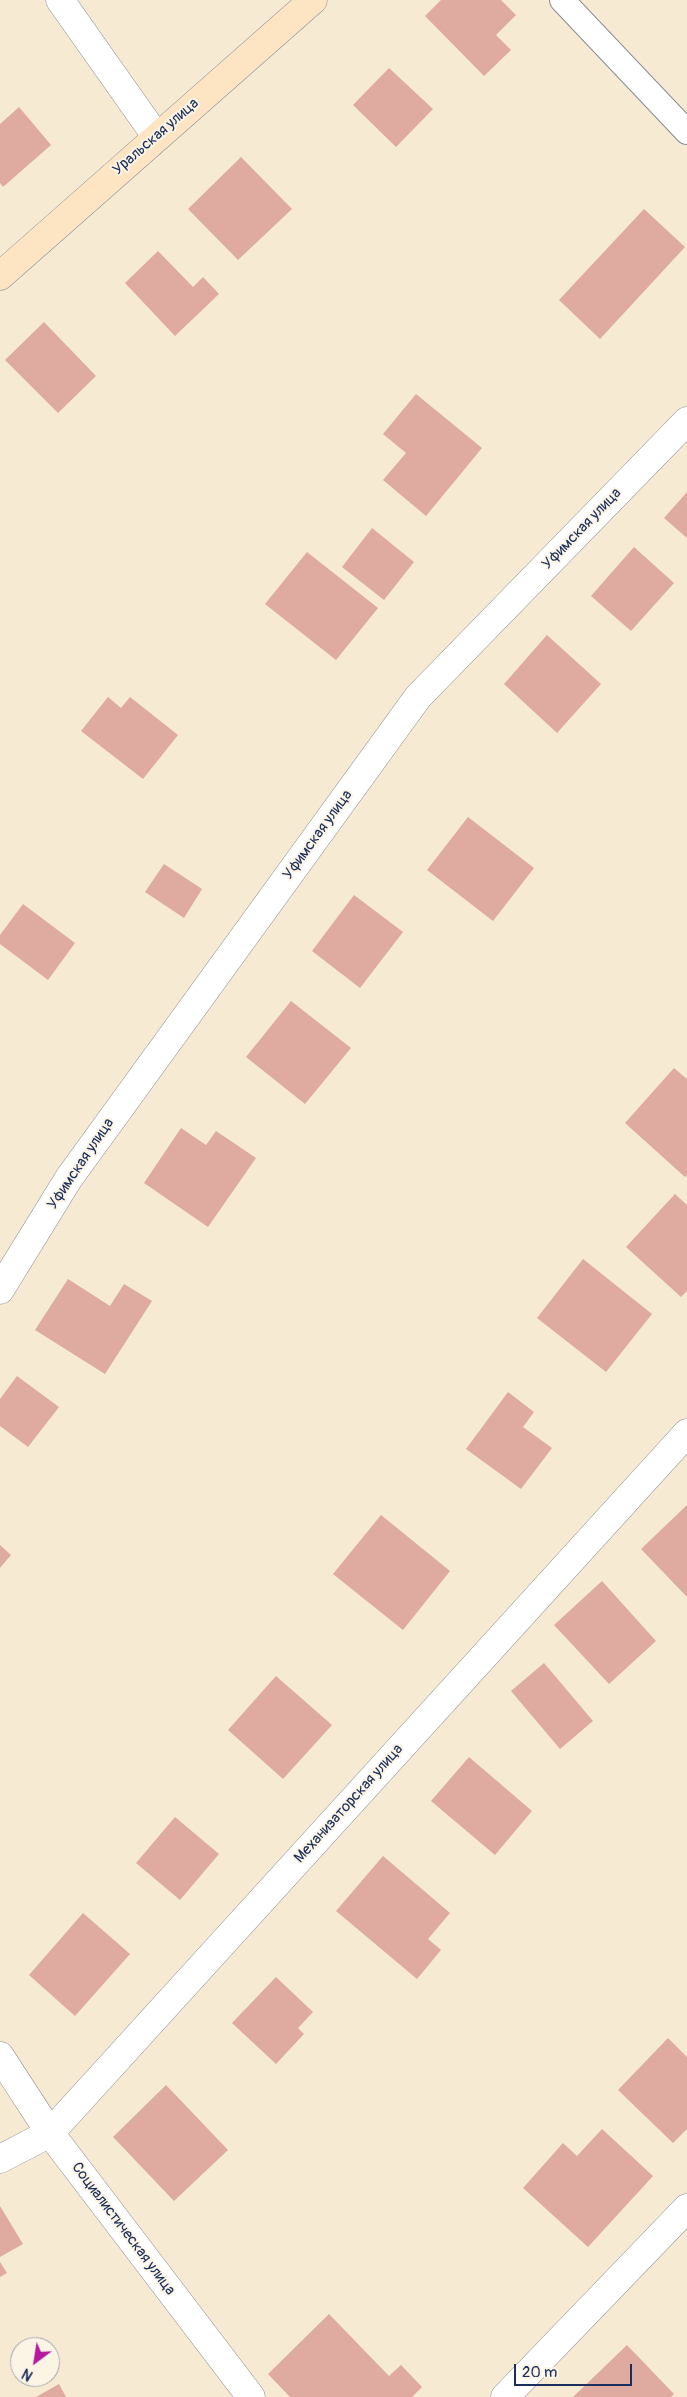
<!DOCTYPE html>
<html>
<head>
<meta charset="utf-8">
<style>
	body { margin:0 }
	#map { position:relative; width:687px; height:2397px; overflow:hidden; background:#f6ead2; font-family:Pangolin,sans-serif }
	canvas { display:block }
	.north { position:absolute; left:10px; top:2337px; width:50px; height:50px; box-sizing:border-box; background:#fcf5e5; border:1px solid #a2a6af; border-radius:50%; rotate:211deg; font-size:14px; font-weight:700; line-height:20px; text-align:center; color:#1b2f5e }
	.north::after { content:''; display:block; margin:auto; width:18px; height:22px; background:#b5179e; clip-path:polygon(50% 0,100% 100%,50% 72%,0 100%) }
	.scale { position:absolute; left:514px; top:2364px; width:118px; height:22px; box-sizing:border-box; border:2px solid #1b2f5e; border-top:0; padding-left:6px; font-size:15px; line-height:18px; white-space:nowrap; color:#1b2f5e; -webkit-text-stroke:4px #fcf5e5; paint-order:stroke }
</style>
</head>
<body>
<div id="map">
<canvas width="687" height="2397"></canvas>
<div class="north">N</div>
<div class="scale">20 m</div>
</div>
<script>
const ctx = document.querySelector('canvas').getContext('2d');
ctx.lineJoin = 'round';
function paint(path, color) {
  ctx.fillStyle = color;
  ctx.fill(path, 'evenodd');
}
function stroke(path, color, width, dash) {
  ctx.strokeStyle = color;
  ctx.lineWidth = width;
  ctx.lineCap = dash ? 'butt' : 'round';
  ctx.setLineDash(dash || []);
  ctx.stroke(path);
}
function drawText(font, color, halo, rows, align = 'center') {
  ctx.font = font + ' Pangolin,sans-serif';
  ctx.lineWidth = 4;
  ctx.setLineDash([]);
  ctx.textBaseline = 'middle';
  ctx.strokeStyle = halo;
  ctx.fillStyle = color;
  for (const [text, x, y, turn = 0] of rows) {
    ctx.save();
    ctx.translate(x, y);
    ctx.rotate((+turn || 0) * Math.PI / 180);
    ctx.textAlign = isNaN(turn) ? turn : align;
    if (halo) ctx.strokeText(text, 0, 0);
    ctx.fillText(text, 0, 0);
    ctx.restore();
  }
}
paint(new Path2D(`
	M441,0H501L516,15L496,35L511,50L484,76L425,16Z
	M389,68L433,109L396,147L353,105Z
	M19,107L51,145L3,187L0,183V124Z
	M241,157L292,209L238,260L188,209Z
	M644,209L685,247L600,339L559,300Z
	M158,251L193,287L203,277L219,294L175,336L125,283Z
	M44,322L96,376L58,413L5,360Z
	M416,394L482,448L426,516L383,480L406,453L383,434Z
	M687,492V538L664,518Z
	M372,528L414,562L384,600L342,567Z
	M634,547L674,583L631,631L591,596Z
	M307,552L378,608L336,660L265,604Z
	M547,635L601,684L557,733L504,684Z
	M108,697L121,708L130,697L178,735L143,779L81,731Z
	M468,817L534,868L493,921L427,870Z
	M164,864L202,889L184,918L145,892Z
	M354,895L403,932L360,988L312,951Z
	M23,904L75,943L48,980L0,944V935Z
	M291,1001L351,1048L305,1104L246,1057Z
	M674,1068L687,1079V1175L685,1177L625,1123Z
	M181,1128L206,1145L216,1131L256,1158L208,1227L144,1183Z
	M675,1194L687,1205V1291L681,1297L626,1247Z
	M583,1259L652,1314L606,1372L537,1318Z
	M68,1279L110,1306L124,1284L152,1301L105,1374L35,1330Z
	M17,1376L59,1407L28,1447L0,1426V1399Z
	M508,1392L534,1412L523,1427L552,1448L521,1489L466,1449Z
	M687,1505V1597L641,1549Z
	M381,1515L450,1571L403,1630L333,1574Z
	M0,1545L11,1555L0,1568Z
	M602,1581L656,1641L609,1684L554,1625Z
	M544,1663L593,1721L560,1749L511,1691Z
	M276,1676L332,1725L283,1779L228,1730Z
	M469,1757L532,1811L495,1855L431,1801Z
	M175,1817L219,1854L180,1900L136,1863Z
	M383,1856L450,1913L428,1939L441,1950L417,1979L336,1911Z
	M83,1913L130,1954L75,2016L29,1975Z
	M276,1977L313,2012L298,2028L304,2034L276,2064L232,2023Z
	M668,2038L687,2057V2129L673,2143L618,2090Z
	M166,2085L228,2150L174,2201L113,2137Z
	M602,2129L653,2176L588,2247L523,2188L563,2143L577,2156Z
	M0,2206L23,2244L0,2257Z
	M0,2262L7,2273L0,2277Z
	M329,2314L389,2376L401,2365L422,2387L412,2397H290L268,2374Z
	M627,2345L674,2394L671,2397H573Z
	M59,2384L66,2397H36Z`), '#dfaaa0');
const lane = new Path2D(`
	M562,0L687,132`);
const street = new Path2D(`
	M60,0L156,136
	M0,1290L69,1178L418,697L687,421
	M0,2056L50,2133L251,2397
	M0,2159L50,2133L687,1433
	M505,2397L687,2208`);
const secondary = new Path2D(`
	M0,276L313,0`);
stroke(lane, '#888c98', 26);
stroke(street, '#888c98', 29);
stroke(secondary, '#888c98', 29);
stroke(lane, '#fff', 24);
stroke(street, '#fff', 28);
stroke(secondary, '#fde5c4', 28);
drawText('15px', '#1b2f5e', '#fcf5e5', [
	["Уральская улица",156,137,-41],
	["Уфимская улица",582,529,-46],
	["Уфимская улица",318,835,-54],
	["Уфимская улица",81,1164,-56],
	["Механизаторская улица",349,1804,-48],
	["Социалистическая улица",123,2229,53]
]);
</script>
</body>
</html>
